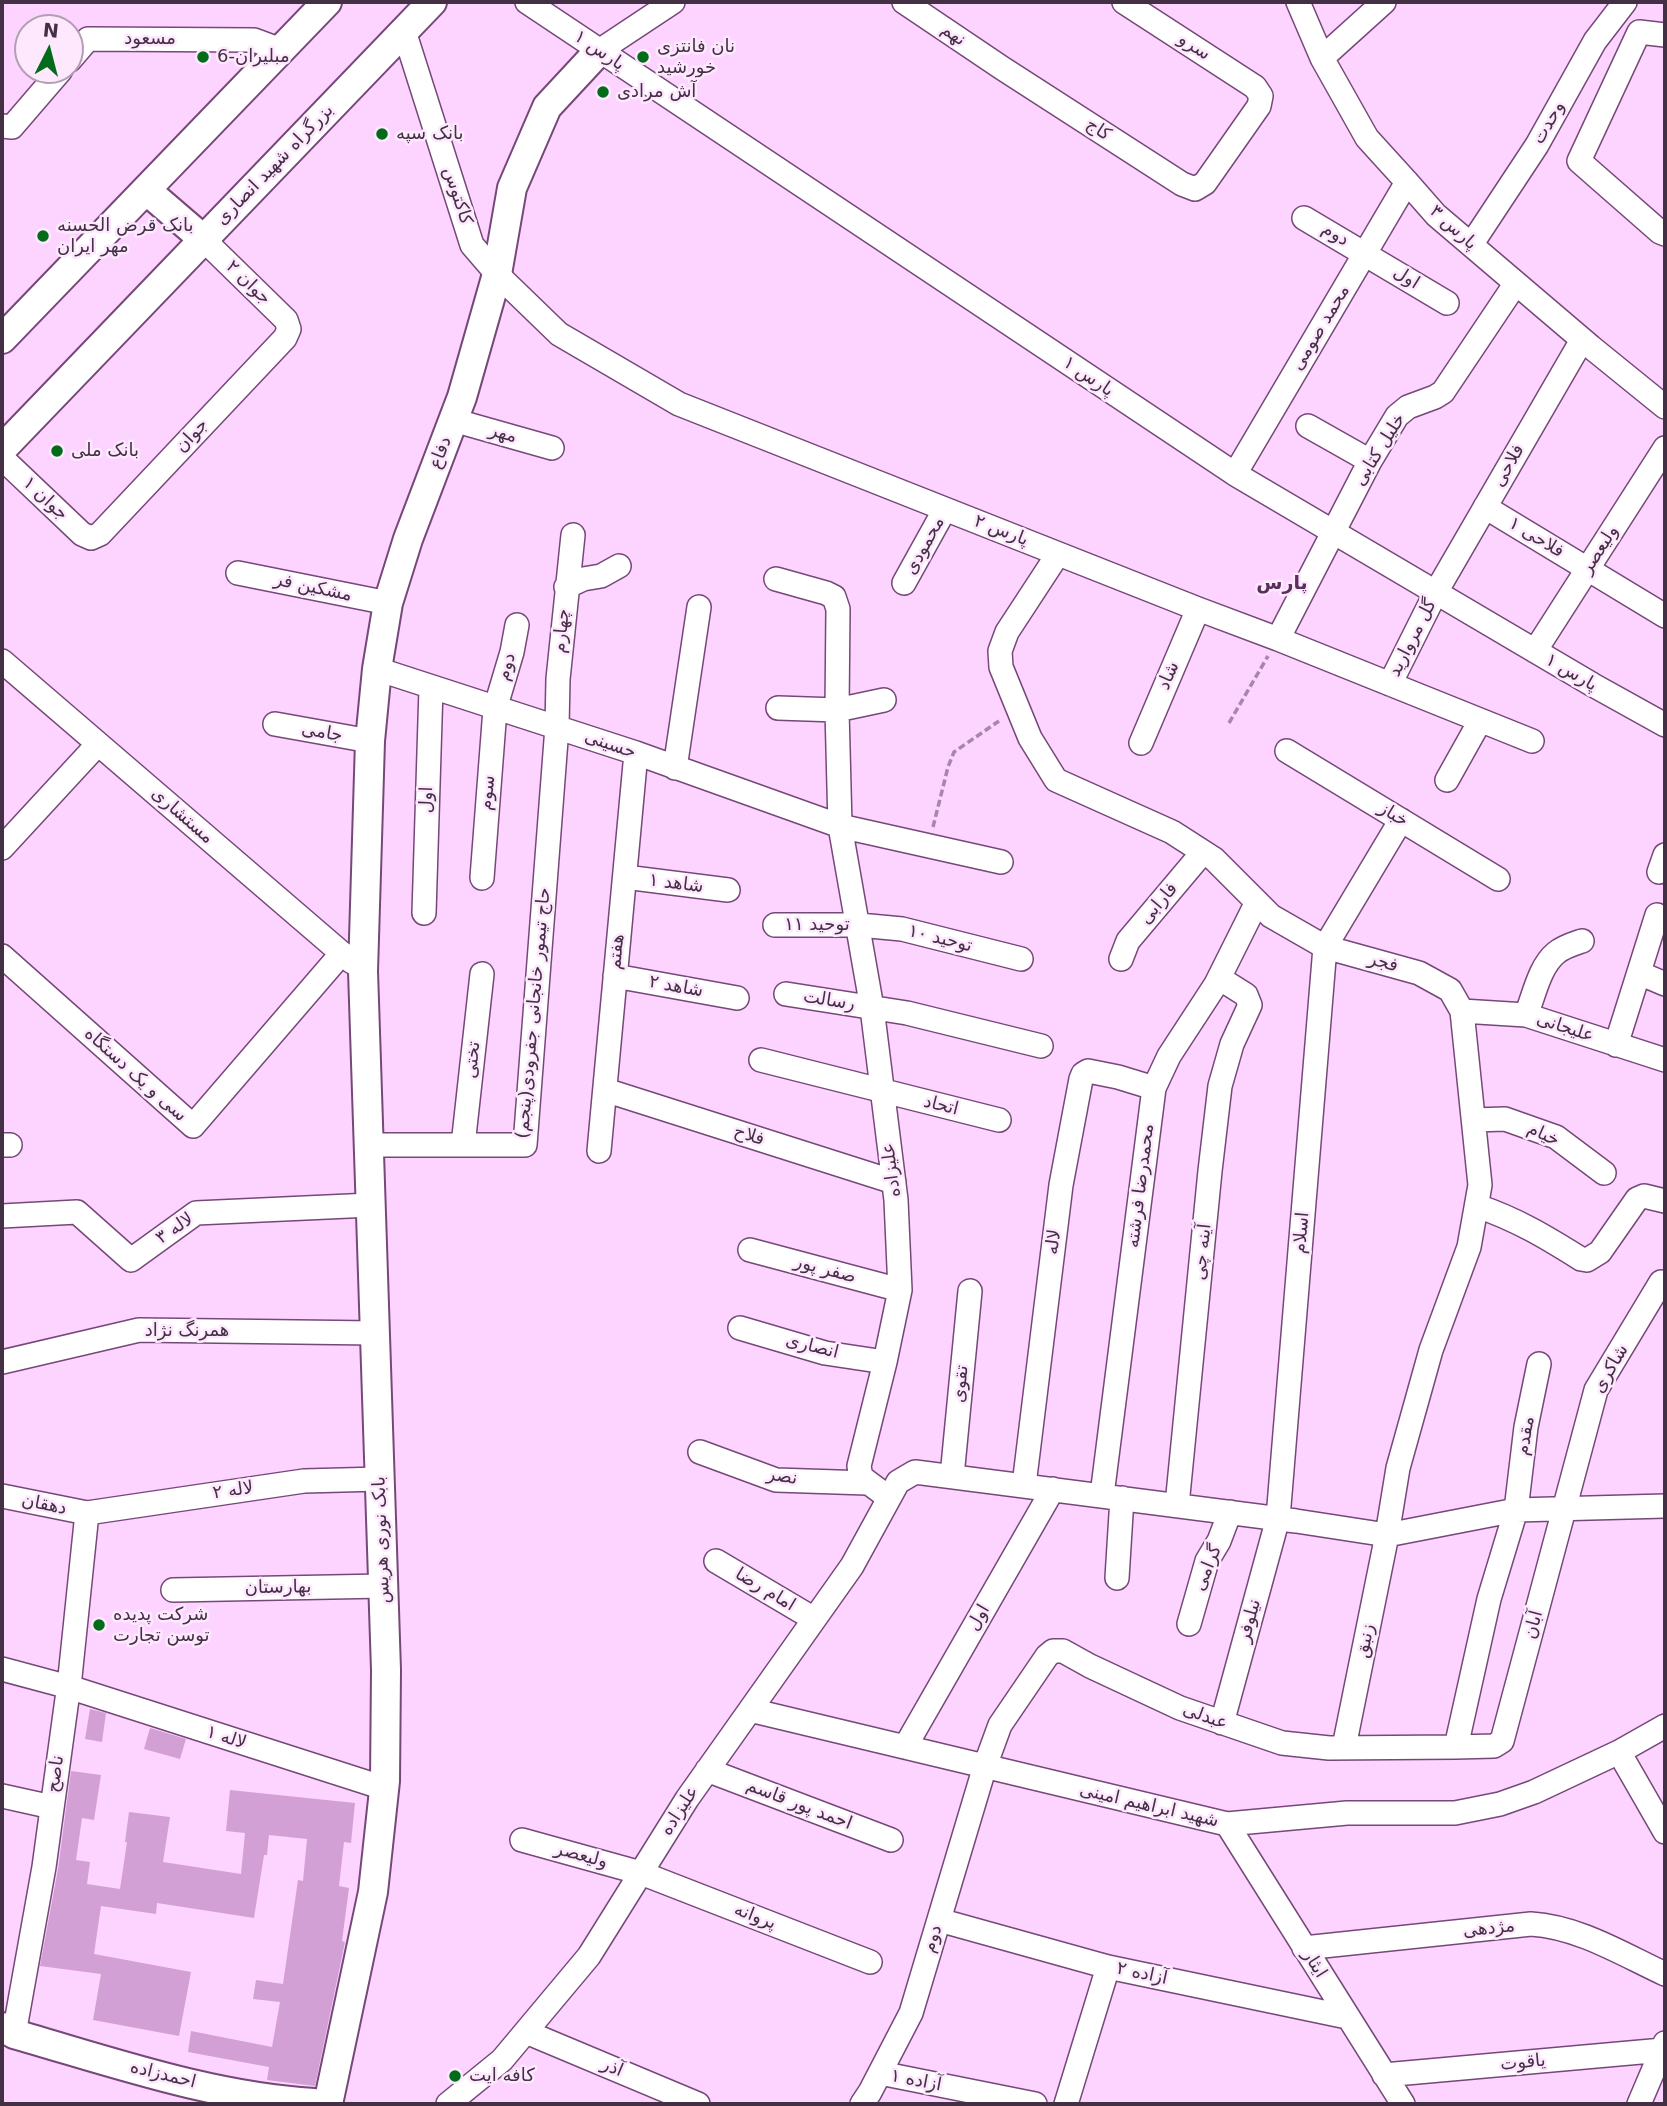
<!DOCTYPE html>
<html>
<head>
<meta charset="utf-8">
<style>
	body { margin:0 }
	#map { position:relative; width:1667px; height:2106px; overflow:hidden; background:#fdd3ff; font-family:"DejaVu Sans",sans-serif }
	canvas { display:block }
	.frame { position:absolute; inset:0; border:4px solid #443045; pointer-events:none }
	.north { position:absolute; left:14px; top:14px; width:70px; height:70px; box-sizing:border-box; background:#fde8fe; border:2px solid #b39eb4; border-radius:50%; rotate:6deg; font-size:19px; font-weight:700; line-height:28px; text-align:center; color:#443045 }
	.north::after { content:''; display:block; margin:auto; width:24px; height:32px; background:#036c1a; clip-path:polygon(50% 0,100% 100%,50% 72%,0 100%) }
</style>
</head>
<body>
<div id="map">
<canvas width="1667" height="2106"></canvas>
<div class="frame"></div>
<div class="north">N</div>
</div>
<script>
const ctx = document.querySelector('canvas').getContext('2d');
ctx.lineJoin = 'round';
function paint(path, color) {
  ctx.fillStyle = color;
  ctx.fill(path, 'evenodd');
}
function stroke(path, color, width, dash) {
  ctx.strokeStyle = color;
  ctx.lineWidth = width;
  ctx.lineCap = dash ? 'butt' : 'round';
  ctx.setLineDash(dash || []);
  ctx.stroke(path);
}
function drawText(font, color, halo, rows, align = 'center') {
  ctx.font = font + ' "DejaVu Sans","Noto Naskh Arabic",sans-serif';
  ctx.lineWidth = 5;
  ctx.setLineDash([]);
  ctx.textBaseline = 'middle';
  ctx.strokeStyle = halo;
  ctx.fillStyle = color;
  for (const [text, x, y, turn = 0] of rows) {
    ctx.save();
    ctx.translate(x, y);
    ctx.rotate((+turn || 0) * Math.PI / 180);
    ctx.textAlign = isNaN(turn) ? turn : align;
    if (halo) ctx.strokeText(text, 0, 0);
    ctx.fillText(text, 0, 0);
    ctx.restore();
  }
}
paint(new Path2D(`
	M90,1709L106,1713L102,1742L85,1739Z
	M150,1728L186,1739L180,1759L144,1749Z
	M71,1771L101,1775L94,1820L82,1818L76,1860L90,1862L87,1884L120,1889L127,1842H125L129,1812L170,1817L163,1862L241,1874L245,1833L226,1831L230,1790L355,1803L351,1843L344,1842L339,1886L349,1888L342,1941L345,1942L315,2086L267,2080L269,2067L188,2052L191,2031L272,2047L280,2002L253,1999L256,1980L283,1984L298,1880L303,1881L307,1839L269,1835L267,1855H264L254,1918L157,1903L156,1914L101,1906L94,1954L191,1972L179,2036L93,2020L101,1974L40,1966L58,1869Z`), '#d3a0d5');
const minor = new Path2D(`
	M527,2L1235,474L1593,685L1665,725
	M904,2L1002,68L1182,184L1195,189L1205,183L1259,106L1261,96L1255,87L1124,2
	M1298,2L1322,58L1367,138L1407,182L1436,215L1591,347L1665,407
	M404,31L472,245L497,274L559,334L679,404L1198,609L1278,639L1532,741
	M1665,35L1639,32L1579,161L1660,232L1665,234
	M599,51L673,2
	M1322,58L1384,2
	M70,60L88,39L254,40L281,50
	M2,126L12,127L61,70
	M1304,218L1447,303
	M1471,245L1537,145L1595,41L1625,2
	M453,420L552,448
	M1308,426L1370,461
	M2,458L82,534L91,538L100,534L285,338L289,329L286,320L203,239
	M1235,474L1407,182
	M1485,507L1665,616
	M1058,554L1007,632L1000,651L1001,667L1030,738L1056,780L1172,832L1214,859L1271,916L1325,947L1419,973L1450,990L1462,1011L1480,1185L1469,1247L1431,1350L1398,1468L1387,1535L1344,1747
	M238,573L388,603
	M776,579L826,593L834,597L838,609L837,710L840,826L872,1008L896,1200L900,1290L885,1362L859,1466L861,1477L889,1498
	M904,583L945,509
	M566,587L583,579L601,576L619,566
	M1278,639L1370,461L1397,416L1408,407L1435,397L1443,392L1516,283
	M1535,651L1665,448
	M2,661L352,962
	M377,669L636,753L840,826L1001,862
	M1390,684L1436,592L1582,340
	M778,708L837,710L884,700
	M275,724L370,741
	M1141,743L1198,609
	M1287,751L1498,879
	M675,768L699,607
	M1447,780L1480,721
	M2,848L98,744
	M1659,872L1665,855
	M625,877L728,890
	M482,878L495,709L512,652L517,625
	M424,913L431,688
	M775,925H859L902,929L1021,959
	M2,956L193,1126L342,953
	M1121,959L1128,941L1203,852
	M1639,973L1665,984
	M615,976L737,998
	M786,994L907,1013L1041,1046
	M1462,1011L1526,1015L1665,1060
	M1526,1015C1534,996 1539,967 1556,953C1563,947 1573,944 1582,941
	M1616,1045L1657,915
	M761,1060L999,1120
	M605,1090L894,1182
	M1474,1120L1505,1119L1556,1137L1604,1173
	M2,1145H10
	M369,1145H525L557,727L558,679L573,535
	M463,1145L482,974
	M599,1151L636,753
	M1477,1206C1516,1219 1546,1237 1581,1259L1587,1260L1600,1252L1637,1199L1644,1196L1665,1201
	M2,1216L77,1212L131,1260L196,1213L371,1205
	M750,1250L900,1290
	M740,1328L825,1353L885,1362
	M2,1362L139,1330L375,1333
	M700,1452L776,1480L867,1483
	M952,1476L970,1291
	M1024,1485L1061,1185L1081,1079L1083,1074L1088,1071L1118,1077L1154,1088
	M1102,1495L1154,1088L1169,1056L1216,984L1257,902
	M2,1496L87,1513L304,1481L380,1479
	M1177,1505L1210,1171L1220,1086L1232,1044L1250,1005L1246,995L1219,978
	M716,1561L814,1619
	M1117,1578L1122,1498
	M173,1590L384,1586
	M1189,1624L1207,1561L1219,1541L1230,1512
	M2,1669L69,1687L384,1788
	M750,1710L1227,1824L1347,1813H1455L1500,1804L1534,1792L1619,1752L1665,1726
	M1222,1723L1278,1518L1325,947L1401,820
	M905,1747L1053,1489
	M1456,1747L1489,1599L1516,1510L1526,1427L1539,1364
	M1619,1752L1665,1832
	M707,1770L891,1840
	M2,1796L52,1807
	M1227,1824L1403,2104
	M522,1840L641,1873L870,1962
	M939,1920L1108,1967L1347,2017
	M1304,1948L1531,1924C1579,1927 1622,1954 1665,1974
	M526,2032L698,2104
	M14,2034L44,1867L70,1677L87,1513
	M880,2073L1035,2104
	M1384,2075L1663,2050
	M448,2104L502,2060L589,1956L687,1799L852,1566L898,1482L915,1472L1296,1521L1387,1535L1516,1510L1665,1506
	M862,2104L870,2092L911,2013L985,1766L1000,1725L1047,1656L1053,1651H1063L1090,1666L1180,1708L1282,1743L1329,1748L1456,1747L1494,1746L1502,1741L1596,1390L1661,1282L1665,1284
	M1066,2104L1108,1967
	M1639,2104L1665,2043`);
const major = new Path2D(`
	M146,190L203,239
	M2,339L327,2
	M2,449L432,2
	M2,2027L14,2034C112,2062 212,2097 314,2103
	M328,2104L373,1892L385,1781L386,1670L363,971L370,741L377,669L388,603L408,539L462,397L497,274L512,188L547,107L599,51`);
stroke(minor, '#754878', 26);
stroke(major, '#754878', 32);
stroke(new Path2D(`
	M1229,723L1268,656
	M933,827L948,767L954,752L999,721`), '#a787a9', 3.5, [7, 3.5]);
stroke(minor, '#fff', 23);
stroke(major, '#fff', 28);
for (const [x, y, r, color] of [
	[203,57,7,"#036c1a"],
	[643,57,7,"#036c1a"],
	[603,92,7,"#036c1a"],
	[382,134,7,"#036c1a"],
	[43,236,7,"#036c1a"],
	[57,451,7,"#036c1a"],
	[99,1625,7,"#036c1a"],
	[455,2076,7,"#036c1a"]
]) {
  const dot = new Path2D();
  dot.arc(x, y, r, 0, 2 * Math.PI);
  ctx.fillStyle = color;
  ctx.fill(dot);
  stroke(dot, '#fde8fe', 2.5);
}
drawText('18px', '#443045', '#fde8fe', [
	["نهم",953,35,34],
	["مسعود",150,39],
	["سرو",1194,47,33],
	["پارس ۱",599,51,34],
	["وحدت",1549,123,-60],
	["کاج",1098,130,33],
	["بزرگراه شهید انصاری",275,165,-46],
	["کاکتوس",457,196,72],
	["پارس ۳",1453,228,42],
	["دوم",1335,235,30],
	["اول",1406,278,32],
	["جوان ۲",248,283,44],
	["محمد صومی",1321,328,-59],
	["پارس ۱",1088,377,34],
	["مهر",503,434,16],
	["جوان",192,436,-47],
	["خلیل کتابی",1380,450,-58],
	["دفاع",441,453,-69],
	["فلاحی",1509,466,-60],
	["جوان ۱",45,499,43],
	["پارس ۲",1001,531,21],
	["فلاحی ۱",1536,538,31],
	["محمودی",925,546,-61],
	["ولیعصر",1600,550,-57],
	["مشکین فر",313,588,12],
	["چهارم",562,631,-85],
	["گل مروارید",1413,638,-63],
	["دوم",507,667,-75],
	["پارس ۱",1571,673,30],
	["شاد",1169,676,-67],
	["جامی",322,733,10],
	["حسینی",610,745,19],
	["سوم",488,793,-85],
	["اول",427,800,-88],
	["خباز",1393,815,31],
	["مستشاری",182,816,41],
	["شاهد ۱",676,884,7],
	["فارابی",1159,904,-50],
	["توحید ‍۱۱",817,925],
	["توحید ۱۰",940,939,14],
	["هفتم",617,952,-85],
	["فجر",1383,963,15],
	["شاهد ۲",676,987,10],
	["رسالت",829,1001,9],
	["حاج تیمور خانجانی جفرودی(پنجم)",534,1013,-85],
	["علیجانی",1565,1028,18],
	["تختی",473,1060,-84],
	["سی و یک دستگاه",135,1075,42],
	["اتحاد",941,1106,14],
	["خیام",1543,1135,24],
	["فلاح",749,1136,18],
	["علیزاده",892,1170,-97],
	["محمدرضا فرشته",1141,1186,-83],
	["لاله ۳",175,1229,-34],
	["اسلام",1302,1233,-85],
	["لاله",1054,1242,-83],
	["آینه چی",1203,1252,-84],
	["صفر پور",825,1270,15],
	["همرنگ نژاد",187,1331],
	["انصاری",812,1347,14],
	["شاکری",1611,1369,-60],
	["تقوی",961,1384,-84],
	["مقدم",1526,1436,-81],
	["نصر",782,1477,9],
	["لاله ۲",233,1491,-8],
	["دهقان",44,1505,11],
	["بابک نوری هریس",382,1540,-92],
	["گرامی",1208,1568,-68],
	["بهارستان",278,1588,-1],
	["امام رضا",765,1590,31],
	["اول",979,1618,-60],
	["نیلوفر",1250,1621,-75],
	["آبان",1534,1625,-75],
	["زنبق",1366,1641,-79],
	["عبدلی",1205,1717,20],
	["لاله ۱",226,1738,18],
	["ناصح",56,1774,-82],
	["احمد پور قاسم",799,1805,21],
	["شهید ابراهیم امینی",1149,1806,13],
	["علیزاده",680,1811,-57],
	["ولیعصر",581,1856,15],
	["پروانه",755,1917,21],
	["مژدهی",1489,1929,-6],
	["دوم",933,1939,-73],
	["ایثار",1314,1964,58],
	["آزاده ۲",1142,1974,12],
	["یاقوت",1523,2063,-5],
	["آذر",612,2068,23],
	["احمدزاده",163,2075,14],
	["آزاده ۱",916,2081,11]
]);
drawText('18px', '#443045', '#fde8fe', [
	["نان فانتزی",657,47],
	["خورشید",657,68],
	["مبلیران-6",217,57],
	["آش مرادی",617,92],
	["بانک سپه",396,134],
	["بانک قرض الحسنه",57,226],
	["مهر ایران",57,247],
	["بانک ملی",71,451],
	["شرکت پدیده",113,1615],
	["توسن تجارت",113,1636],
	["کافه ایت",469,2076]
], 'left');
drawText('bold 19px', '#5a2e5d', '#fde8fe', [
	["پارس",1282,584]
]);
</script>
</body>
</html>
